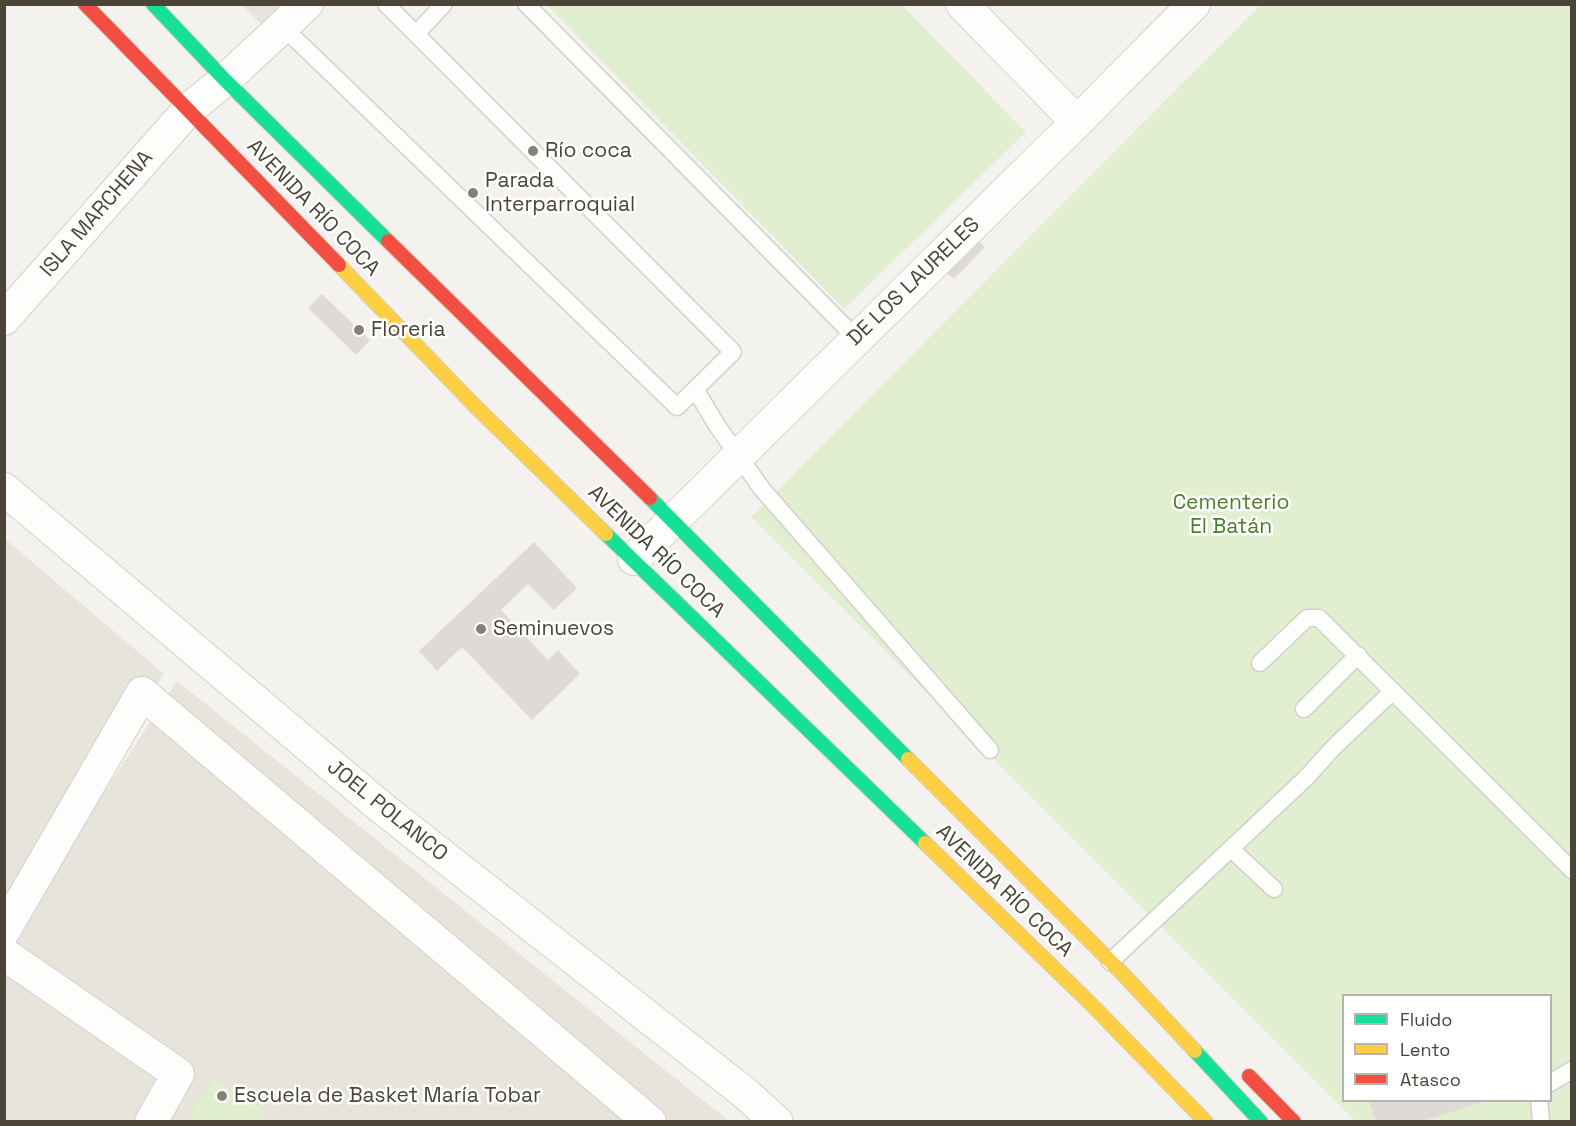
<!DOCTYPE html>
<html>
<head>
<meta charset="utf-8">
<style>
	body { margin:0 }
	#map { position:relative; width:1576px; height:1126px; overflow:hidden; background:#f4f2ee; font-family:"Space Grotesk",sans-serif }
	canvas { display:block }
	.frame { position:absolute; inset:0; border:6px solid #4b4439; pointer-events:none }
	.legend { position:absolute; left:1342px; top:994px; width:210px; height:108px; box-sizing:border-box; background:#fff; border:2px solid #b7b4b0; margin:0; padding:8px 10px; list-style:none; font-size:18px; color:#4b4439 }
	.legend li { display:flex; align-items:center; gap:12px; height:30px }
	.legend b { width:30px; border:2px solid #b7b4b0 }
</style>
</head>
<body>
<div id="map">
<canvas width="1576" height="1126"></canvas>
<div class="frame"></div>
<ul class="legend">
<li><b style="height:8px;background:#16e098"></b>Fluido</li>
<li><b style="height:8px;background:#ffcf43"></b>Lento</li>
<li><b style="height:8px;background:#f24e42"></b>Atasco</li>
</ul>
</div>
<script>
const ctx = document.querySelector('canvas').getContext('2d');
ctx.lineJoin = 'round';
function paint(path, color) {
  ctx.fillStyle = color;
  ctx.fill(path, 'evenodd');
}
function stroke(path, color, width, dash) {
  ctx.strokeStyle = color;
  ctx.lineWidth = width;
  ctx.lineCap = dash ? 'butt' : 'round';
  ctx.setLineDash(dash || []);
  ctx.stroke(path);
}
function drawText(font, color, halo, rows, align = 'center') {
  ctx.font = font + ' "Space Grotesk",sans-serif';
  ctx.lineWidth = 5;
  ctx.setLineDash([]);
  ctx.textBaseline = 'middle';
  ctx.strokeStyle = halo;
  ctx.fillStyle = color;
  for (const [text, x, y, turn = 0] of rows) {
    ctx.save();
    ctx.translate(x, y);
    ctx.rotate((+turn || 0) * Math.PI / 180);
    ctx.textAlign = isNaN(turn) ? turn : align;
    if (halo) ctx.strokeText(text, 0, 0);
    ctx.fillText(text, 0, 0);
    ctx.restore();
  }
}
paint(new Path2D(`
	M5,539L164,674L5,918Z
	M177,681L729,1121L5,1122V944Z`), '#e7e4dc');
paint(new Path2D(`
	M547,5H902L1026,132L844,309Z
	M1260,5H1571V1121H1355L751,517ZM1344,996H1550V1100H1344Z
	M214,1080L265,1112L259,1121H187Z`), '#e1eecf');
paint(new Path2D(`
	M242,5H296L268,31Z`), '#e6e3df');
paint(new Path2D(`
	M977,240L985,247L954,279L946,272Z
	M322,294L370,340L356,355L308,308Z
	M534,542L577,588L554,610L528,584L501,610L548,660L558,650L580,674L532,720L462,647L437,671L419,651Z
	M1369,1100H1486V1101L1420,1122H1376Z`), '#dedbd6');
const lane = new Path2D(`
	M526,4L856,338
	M283,27L677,407L733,352L386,4
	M416,34L444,4
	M695,389L718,427L762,489L990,750
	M1260,663L1307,618H1319L1572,870
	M1304,709L1358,655
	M1231,849L1274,889
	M1110,962L1306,778L1334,747L1393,691
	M1550,1083L1572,1070
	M1539,1100L1541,1122`);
const street = new Path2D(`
	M962,4L1077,122
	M4,319L189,109L225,80L307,4
	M4,489L382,808L746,1094L777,1122
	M634,559L1077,122L1194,4
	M4,931L142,693L650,1122
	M4,954L178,1074L151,1122`);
const fast = new Path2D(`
	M153,4L225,80L388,241
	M650,498L908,759
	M606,534L925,843
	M1195,1051L1261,1122`);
const slow = new Path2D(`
	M339,265L474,405L606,534
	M908,759L1122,973L1195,1051
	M925,843L1090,1003L1206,1122`);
const jam = new Path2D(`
	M85,4L339,265
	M388,241L650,498
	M1249,1076L1294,1122`);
stroke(lane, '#d2d0cb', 19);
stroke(street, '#d2d0cb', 34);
stroke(fast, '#d6cebb', 16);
stroke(slow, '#d6cebb', 16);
stroke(jam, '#d6cebb', 16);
stroke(lane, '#fdfdfc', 16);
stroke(street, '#fdfdfc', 32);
stroke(fast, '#16e098', 14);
stroke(slow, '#ffcf43', 14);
stroke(jam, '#f24e42', 14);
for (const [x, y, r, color] of [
	[533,151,6,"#868178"],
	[473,193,6,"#868178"],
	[359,330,6,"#868178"],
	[481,629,6,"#868178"],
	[222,1096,6,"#868178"]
]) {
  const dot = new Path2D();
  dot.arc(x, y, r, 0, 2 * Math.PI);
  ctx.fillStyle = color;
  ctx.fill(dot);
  stroke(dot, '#fff', 2);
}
drawText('21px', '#4b4439', '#fff', [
	["Río coca",545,151],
	["Parada",485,181],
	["Interparroquial",485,205],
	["Floreria",371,330],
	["Seminuevos",493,629],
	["Escuela de Basket María Tobar",234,1096]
], 'left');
drawText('21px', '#4b4439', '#fff', [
	["AVENIDA RÍO COCA",313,208,46],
	["ISLA MARCHENA",97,214,-49],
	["DE LOS LAURELES",914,282,-44],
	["AVENIDA RÍO COCA",656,552,44],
	["JOEL POLANCO",387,811,39],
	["AVENIDA RÍO COCA",1004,891,44]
]);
drawText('21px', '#4a7f2a', '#fff', [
	["Cementerio",1231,503],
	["El Batán",1231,527]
]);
</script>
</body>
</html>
